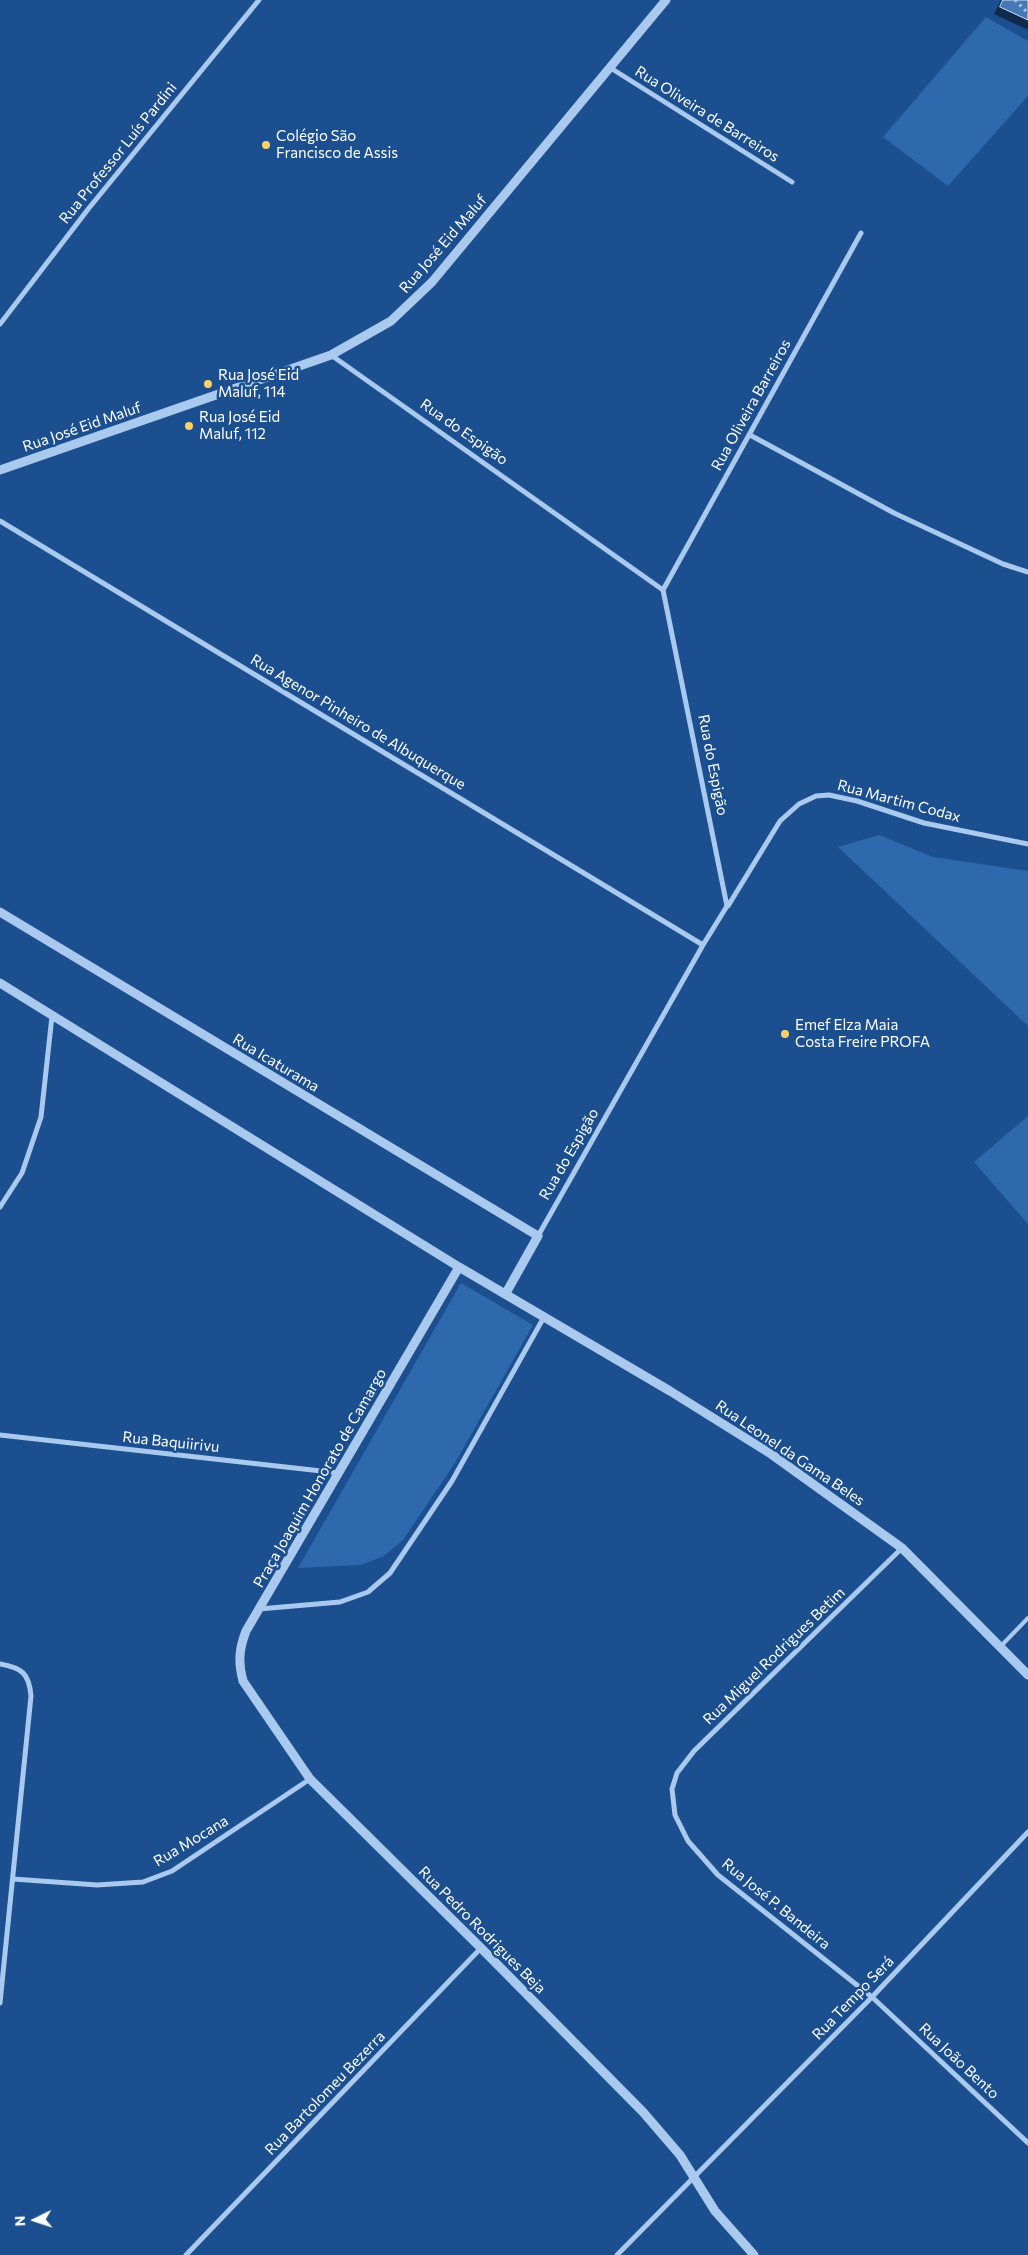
<!DOCTYPE html>
<html>
<head>
<meta charset="utf-8">
<style>
	body { margin:0 }
	#map { position:relative; width:1028px; height:2255px; overflow:hidden; background:#1b4f8f; font-family:Commissioner,sans-serif }
	canvas { display:block }
	.north { position:absolute; left:10px; top:2195px; width:50px; height:50px; -webkit-text-stroke:4px #1b4f8f; paint-order:stroke; rotate:266deg; font-size:14px; font-weight:700; line-height:20px; text-align:center; color:#fff }
	.north::after { content:''; display:block; margin:auto; width:18px; height:22px; background:#fff; clip-path:polygon(50% 0,100% 100%,50% 72%,0 100%) }
</style>
</head>
<body>
<div id="map">
<canvas width="1028" height="2255"></canvas>
<div class="north">N</div>
</div>
<script>
const ctx = document.querySelector('canvas').getContext('2d');
ctx.lineJoin = 'round';
function paint(path, color) {
  ctx.fillStyle = color;
  ctx.fill(path, 'evenodd');
}
function stroke(path, color, width, dash) {
  ctx.strokeStyle = color;
  ctx.lineWidth = width;
  ctx.lineCap = dash ? 'butt' : 'round';
  ctx.setLineDash(dash || []);
  ctx.stroke(path);
}
function drawText(font, color, halo, rows, align = 'center') {
  ctx.font = font + ' Commissioner,sans-serif';
  ctx.lineWidth = 5;
  ctx.setLineDash([]);
  ctx.textBaseline = 'middle';
  ctx.strokeStyle = halo;
  ctx.fillStyle = color;
  for (const [text, x, y, turn = 0] of rows) {
    ctx.save();
    ctx.translate(x, y);
    ctx.rotate((+turn || 0) * Math.PI / 180);
    ctx.textAlign = isNaN(turn) ? turn : align;
    if (halo) ctx.strokeText(text, 0, 0);
    ctx.fillText(text, 0, 0);
    ctx.restore();
  }
}
paint(new Path2D(`
	M986,17L1028,41V96L948,186L883,137Z
	M879,835L933,857L1028,871V1026L838,847Z
	M1028,1116V1224L974,1162Z
	M461,1283L533,1325L455,1463L403,1540L384,1556L361,1565L298,1568Z`), '#2e69ad');
paint(new Path2D(`
	M1001,0H1028V30L994,14Z`), '#0007');
const building = new Path2D(`
	M1003,0H1028V20L1000,7Z`);
paint(building, '#4478b7');
stroke(building, '#cfe3fa', 1);
stroke(new Path2D(`
	M1015,0L1028,13`), '#a9c9ee', 3, [2.5, 4]);
stroke(new Path2D(`
	M1000,1647L1028,1618`), '#a9c9ee', 4);
stroke(new Path2D(`
	M609,67L792,182
	M0,324L89,208L259,0
	M331,355L663,590L727,906L703,945L538,1236
	M750,435L894,513L1003,564L1028,572
	M0,521L703,945
	M663,590L861,233
	M728,906L780,821L799,804L816,796L829,795L857,801L924,823L1028,844
	M0,1207L22,1173L41,1117L52,1016
	M0,1435L339,1473
	M902,1548L694,1751L677,1773L672,1789L675,1815L688,1841L718,1875L872,1997L1028,2143
	M259,1609L340,1602L368,1592L390,1573L452,1481L544,1317
	M0,1664C22,1668 29,1673 31,1696L0,2003
	M13,1879L97,1885L143,1882L172,1871L310,1779
	M186,2255L481,1948
	M617,2255L872,1997L1028,1832`), '#a9c9ee', 5);
stroke(new Path2D(`
	M0,470L331,355L391,321L432,282L666,0
	M0,912L538,1236L506,1293
	M0,983L459,1267L670,1391L771,1454L902,1548L1028,1675
	M459,1267L246,1631C239,1649 238,1662 243,1681L310,1779L481,1948L643,2112L680,2155L715,2211L754,2255`), '#a9c9ee', 9);
for (const [x, y, r, color] of [
	[266,145,5,"#ffd166"],
	[208,384,5,"#ffd166"],
	[189,426,5,"#ffd166"],
	[785,1034,5,"#ffd166"]
]) {
  const dot = new Path2D();
  dot.arc(x, y, r, 0, 2 * Math.PI);
  ctx.fillStyle = color;
  ctx.fill(dot);
  stroke(dot, '#1b4f8f', 2);
}
drawText('15px', '#fff', '#1b4f8f', [
	["Rua Oliveira de Barreiros",707,114,32],
	["Rua Professor Luís Pardini",118,153,-51],
	["Rua José Eid Maluf",443,244,-49],
	["Rua Oliveira Barreiros",751,405,-61],
	["Rua José Eid Maluf",82,427,-19],
	["Rua do Espigão",464,432,35],
	["Rua Agenor Pinheiro de Albuquerque",358,722,31],
	["Rua do Espigão",713,765,79],
	["Rua Martim Codax",899,801,15],
	["Rua Icaturama",276,1063,31],
	["Rua do Espigão",569,1154,-60],
	["Rua Baquiirivu",171,1442,6],
	["Rua Leonel da Gama Beles",790,1453,34],
	["Praça Joaquim Honorato de Camargo",320,1478,-60],
	["Rua Miguel Rodrigues Betim",774,1656,-44],
	["Rua Mocana",191,1841,-31],
	["Rua José P. Bandeira",776,1904,39],
	["Rua Pedro Rodrigues Beja",482,1930,45],
	["Rua Tempo Será",853,1998,-46],
	["Rua João Bento",959,2061,43],
	["Rua Bartolomeu Bezerra",325,2093,-46]
]);
drawText('15px', '#fff', '#1b4f8f', [
	["Colégio São",276,136],
	["Francisco de Assis",276,153],
	["Rua José Eid",218,375],
	["Maluf, 114",218,392],
	["Rua José Eid",199,417],
	["Maluf, 112",199,434],
	["Emef Elza Maia",795,1025],
	["Costa Freire PROFA",795,1042]
], 'left');
</script>
</body>
</html>
